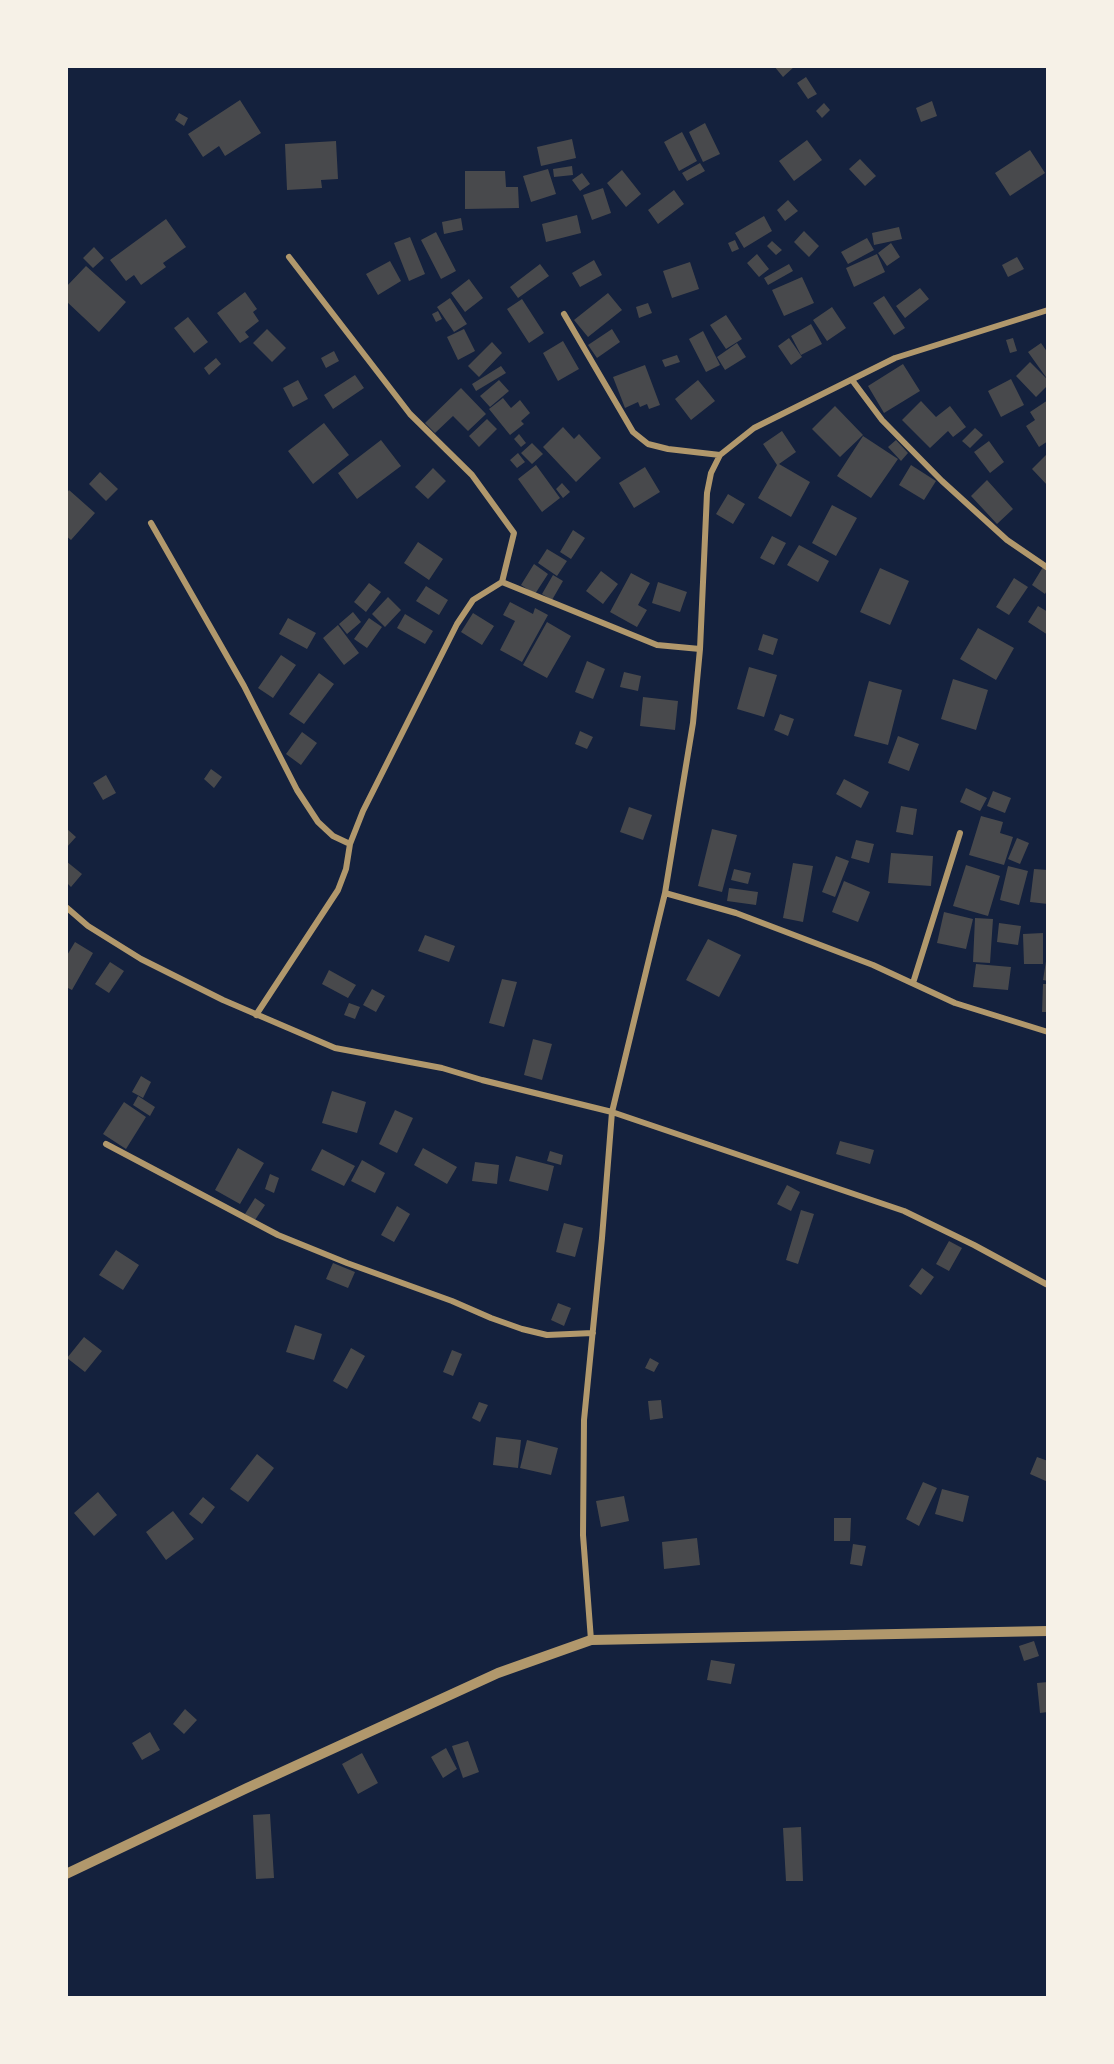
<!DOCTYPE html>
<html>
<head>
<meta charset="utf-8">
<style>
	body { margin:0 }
	#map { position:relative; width:1114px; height:2064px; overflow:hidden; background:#14213d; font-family:"Roboto Condensed",sans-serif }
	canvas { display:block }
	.frame { position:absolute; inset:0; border:68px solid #f6f1e7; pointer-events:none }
</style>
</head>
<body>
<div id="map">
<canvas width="1114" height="2064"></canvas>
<div class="frame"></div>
</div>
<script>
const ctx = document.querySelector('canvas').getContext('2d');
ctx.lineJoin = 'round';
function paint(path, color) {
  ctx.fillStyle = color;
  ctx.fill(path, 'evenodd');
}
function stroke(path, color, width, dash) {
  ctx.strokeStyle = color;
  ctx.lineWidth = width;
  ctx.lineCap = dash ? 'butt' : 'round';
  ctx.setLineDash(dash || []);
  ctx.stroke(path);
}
paint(new Path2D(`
	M774,66H795L783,77Z
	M806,77L817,94L808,99L797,83Z
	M240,100L261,133L225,156L219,146L203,157L188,134Z
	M932,101L937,116L921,122L916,108Z
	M824,103L830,110L822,118L816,111Z
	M179,113L188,118L184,126L175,120Z
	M705,123L720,154L703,162L689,132Z
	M682,132L697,161L679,171L664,142Z
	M572,139L576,158L541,166L537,147Z
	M807,140L822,160L794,181L779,161Z
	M336,141L338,179L321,180L322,188L287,190L285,144Z
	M1030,150L1045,173L1010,196L995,173Z
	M860,159L876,176L865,186L849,169Z
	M700,163L705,171L687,181L682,173Z
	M572,166L573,175L554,177L553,169Z
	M548,169L556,194L531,202L523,176Z
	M622,170L641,194L626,207L607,183Z
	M465,171H505L506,187H518L519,208L465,209Z
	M582,173L590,184L580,191L572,180Z
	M603,188L611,213L592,220L583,195Z
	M674,190L684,204L658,224L648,210Z
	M788,200L798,211L785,221L777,210Z
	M577,215L581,233L546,242L542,224Z
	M764,216L772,231L744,248L735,233Z
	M461,218L463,230L444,234L442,222Z
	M166,219L186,247L163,263L166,267L141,285L134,275L126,281L110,260Z
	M899,227L902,239L874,245L872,233Z
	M804,231L819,246L809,257L794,242Z
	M436,232L456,271L441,279L421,240Z
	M410,237L425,274L409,281L394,243Z
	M867,238L874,250L848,264L841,252Z
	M735,240L739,249L732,252L728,243Z
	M772,241L782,250L776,255L767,246Z
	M891,243L900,257L887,266L878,253Z
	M94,247L104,258L93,268L83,258Z
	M757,254L769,269L759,277L747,263Z
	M877,254L885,272L854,287L846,268Z
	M1017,257L1024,269L1008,277L1002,265Z
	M594,260L602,275L580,287L572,273Z
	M390,261L401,281L378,295L366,274Z
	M690,262L699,289L672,298L663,271Z
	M540,264L549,276L518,298L510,287Z
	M789,264L793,271L768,285L764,278Z
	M86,266L126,302L99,332L66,301V287Z
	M802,277L814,303L784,316L772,290Z
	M469,279L483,298L465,312L451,293Z
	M920,288L929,299L905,318L896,306Z
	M245,292L257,309L253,312L259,321L245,332L249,337L240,343L217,313Z
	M608,293L622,310L588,337L574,320Z
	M884,296L905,328L894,335L873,303Z
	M450,298L467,324L454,332L437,307Z
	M522,299L544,333L529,343L507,309Z
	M648,303L652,313L639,318L636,307Z
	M832,307L846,328L827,341L813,320Z
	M438,311L442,319L436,322L432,314Z
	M726,315L742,339L726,349L710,325Z
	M188,317L208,342L194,353L174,328Z
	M811,324L822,344L801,355L791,336Z
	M267,329L286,348L272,362L253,343Z
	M464,329L475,351L458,360L447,337Z
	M612,329L620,342L597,358L588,345Z
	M703,331L720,365L706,372L689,339Z
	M789,338L802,357L791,365L778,346Z
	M1013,338L1017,351L1010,353L1006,340Z
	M563,341L579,369L558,381L543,353Z
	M492,342L502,353L479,377L468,366Z
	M737,343L746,357L725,370L717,357Z
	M1041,343L1048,353V380L1028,352Z
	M334,351L339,361L326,368L321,358Z
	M677,355L680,362L665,367L662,360Z
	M216,358L221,364L209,375L204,368Z
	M1030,362L1048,380V385L1036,397L1016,376Z
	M903,364L920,391L884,413L868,386Z
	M645,365L660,405L649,409L647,404L640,407L638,402L625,408L613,377Z
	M501,366L506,373L476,391L472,384Z
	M355,375L364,388L333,409L324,395Z
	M1011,379L1024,405L1001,417L988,391Z
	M298,380L308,399L293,407L283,388Z
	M499,380L509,391L490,407L480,396Z
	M698,380L715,401L691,420L675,399Z
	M461,388L486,414L468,431L453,416L435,433L425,423Z
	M503,398L511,408L520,400L530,413L521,421L524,424L510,435L489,409Z
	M1048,400V441L1039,447L1026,426L1035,420L1030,412Z
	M921,401L936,417L950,406L966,427L953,437L948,431L930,448L902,420Z
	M835,406L863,435L840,457L812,429Z
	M487,419L497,429L479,447L469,436Z
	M324,423L349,455L313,484L288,451Z
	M563,427L574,439L579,434L601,458L576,482L543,447Z
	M975,428L983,435L970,448L962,441Z
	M782,431L796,452L779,464L810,482L791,517L758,498L777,465L763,444Z
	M519,434L526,443L521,447L514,439Z
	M863,436L898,459L871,498L837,476Z
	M381,440L401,466L357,499L338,473Z
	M896,440L908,453L901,461L888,447Z
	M989,441L1004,462L990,473L974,452Z
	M532,443L543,454L532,464L521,453Z
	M518,453L525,462L517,468L510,460Z
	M1048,453V486L1032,469Z
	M536,465L560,498L542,512L518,479Z
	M911,465L936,481L924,500L899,485Z
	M645,467L660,492L634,508L619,483Z
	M433,468L446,481L428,499L415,487Z
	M100,472L118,489L106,501L89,484Z
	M987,480L1013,509L997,524L971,496Z
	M562,483L570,492L563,498L556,489Z
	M69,490L95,513L71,540L66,536V494Z
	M728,494L745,504L733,524L716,514Z
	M832,505L857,518L836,556L812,543Z
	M573,530L585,538L571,559L560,552Z
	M772,536L786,543L774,565L760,558Z
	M418,542L443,559L429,580L404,563Z
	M799,545L829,561L818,582L787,565Z
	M547,549L567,561L557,576L538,563Z
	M534,564L548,574L535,594L521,585Z
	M1043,567L1048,570V588L1045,594L1032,585Z
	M880,568L909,581L890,625L860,612Z
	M601,571L618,584L603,604L586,591Z
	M631,573L650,583L638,605L647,610L637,627L610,612Z
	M553,575L563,581L552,600L542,594Z
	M1014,578L1028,587L1009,615L996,607Z
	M658,582L687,592L680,612L652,603Z
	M369,583L381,592L366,612L354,602Z
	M426,586L448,600L439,615L416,601Z
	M388,597L401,610L385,627L372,614Z
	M510,602L533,614L535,608L548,615L522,662L500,650L515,621L503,615Z
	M1038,606L1048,612V635L1028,622Z
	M353,612L361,622L347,634L339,624Z
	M473,613L494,626L482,645L461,632Z
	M405,614L433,631L425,644L397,628Z
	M288,618L316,633L307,649L279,634Z
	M369,618L382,627L367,648L354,639Z
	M547,622L571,636L547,678L523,665Z
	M338,625L359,653L344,665L323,638Z
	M978,628L1014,648L996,680L960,659Z
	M763,634L778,639L773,655L758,650Z
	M281,655L296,665L273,698L258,688Z
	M587,661L605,669L593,699L575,692Z
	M749,667L777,675L764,717L737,709Z
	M624,672L641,676L638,691L620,687Z
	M319,673L334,684L304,724L289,714Z
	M953,679L988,690L976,730L941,719Z
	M869,681L902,690L888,745L854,736Z
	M643,697L678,701L675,730L640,726Z
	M780,714L794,719L788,736L774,730Z
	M580,731L593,737L587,749L575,744Z
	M302,732L317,743L301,765L286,754Z
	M898,736L919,744L909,771L888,763Z
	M211,769L222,777L214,788L204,779Z
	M106,775L116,793L103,800L93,783Z
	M844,779L869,792L861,808L836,794Z
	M966,788L987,798L980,811L960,802Z
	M993,791L1011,798L1005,813L987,806Z
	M901,806L917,809L913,835L896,832Z
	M629,807L652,815L643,840L620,832Z
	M981,816L1003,822L1000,833L1013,837L1004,865L969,855Z
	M66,828L76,837L66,848Z
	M712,829L737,835L722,892L698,886Z
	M1017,838L1029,843L1020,864L1008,859Z
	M856,840L874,844L869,863L851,858Z
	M891,853L933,856L931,886L888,883Z
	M836,856L849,861L835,897L822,892Z
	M66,861L82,874L71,887L66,882Z
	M793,863L813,866L803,922L783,918Z
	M966,865L1000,876L988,916L953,906Z
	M1008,866L1028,871L1019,905L1000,900Z
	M734,869L751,873L748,884L731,880Z
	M1034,869L1048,870V904L1030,902Z
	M844,881L870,892L858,922L832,912Z
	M729,888L758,892L756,905L727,901Z
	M944,912L973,919L966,949L937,943Z
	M975,918L993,919L990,963L973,962Z
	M999,923L1021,926L1018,945L997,942Z
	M1043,933V964H1024L1023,934Z
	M425,935L455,946L449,962L418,951Z
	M708,939L741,955L719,997L686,980Z
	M75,942L93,953L72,990L66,987V957Z
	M1047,955H1048V981L1043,980Z
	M110,962L124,971L109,993L95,984Z
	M976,964L1011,967L1008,990L973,987Z
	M329,970L356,985L348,998L322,984Z
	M502,979L517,982L504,1027L489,1023Z
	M1043,984H1048V1012H1042Z
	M372,989L385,996L376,1012L363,1005Z
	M349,1003L360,1007L355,1019L344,1015Z
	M533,1039L552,1044L542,1080L524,1075Z
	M141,1076L151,1082L143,1098L132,1092Z
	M332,1091L366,1102L357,1133L322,1123Z
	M138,1096L155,1107L150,1116L133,1105Z
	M124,1102L146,1117L126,1149L103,1134Z
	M395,1110L413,1118L397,1153L379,1144Z
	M840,1141L874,1150L870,1164L836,1154Z
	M238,1148L264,1163L240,1204L215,1190Z
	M423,1148L457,1167L447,1184L414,1165Z
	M322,1149L355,1166L344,1186L311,1170Z
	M550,1151L563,1155L561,1165L547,1161Z
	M516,1156L554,1166L548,1191L509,1181Z
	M362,1160L385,1173L375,1193L351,1181Z
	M475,1162L499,1165L497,1184L472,1181Z
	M270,1174L279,1178L274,1193L265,1189Z
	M787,1185L800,1192L791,1211L777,1204Z
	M255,1198L265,1205L255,1220L245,1214Z
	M397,1206L410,1214L394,1242L381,1235Z
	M801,1210L814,1214L798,1264L786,1260Z
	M564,1223L583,1228L575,1257L556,1252Z
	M949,1241L962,1248L949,1271L936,1264Z
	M116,1250L139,1265L123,1290L99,1275Z
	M333,1263L355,1272L348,1288L326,1279Z
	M922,1268L934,1277L921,1295L909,1286Z
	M558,1303L571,1308L564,1326L551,1320Z
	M295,1325L322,1334L314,1360L286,1352Z
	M84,1337L102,1351L85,1372L67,1358Z
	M351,1348L365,1356L347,1389L333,1381Z
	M452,1350L462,1354L453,1376L443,1372Z
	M650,1358L659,1363L654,1372L645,1368Z
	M661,1400L663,1418L650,1420L648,1401Z
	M479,1402L488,1405L480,1422L472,1418Z
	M496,1437L521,1440L518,1468L493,1465Z
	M527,1440L558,1448L551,1475L520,1468Z
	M257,1454L274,1468L248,1502L230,1489Z
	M1037,1457L1048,1461V1482L1030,1474Z
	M923,1482L937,1488L919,1526L906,1519Z
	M942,1489L969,1496L963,1522L935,1514Z
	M98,1492L117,1515L94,1536L74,1513Z
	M624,1496L629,1521L601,1527L596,1501Z
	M203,1497L215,1507L202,1524L189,1514Z
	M173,1511L194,1539L166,1560L146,1532Z
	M834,1518H851L850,1541H834Z
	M697,1538L700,1565L664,1569L662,1542Z
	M853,1544L866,1546L862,1566L850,1564Z
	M1034,1641L1039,1656L1024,1661L1019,1646Z
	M711,1660L735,1664L731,1684L707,1680Z
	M1048,1682V1712L1040,1713L1037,1683Z
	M185,1709L197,1720L184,1734L173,1724Z
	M150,1732L160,1750L142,1760L132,1743Z
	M468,1741L479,1772L463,1778L452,1746Z
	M446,1748L457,1769L443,1778L431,1757Z
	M362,1753L378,1783L358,1794L342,1764Z
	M270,1814L274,1878L256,1879L253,1815Z
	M801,1827L803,1881H786L783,1828Z`), '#48494c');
stroke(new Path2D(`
	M564,314L633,432L648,444L668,449L720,455
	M852,380L882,420L942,481L1007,540L1048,568
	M151,523L244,686L297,790L318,822L333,836L350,844
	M502,582L657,645L700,649
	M665,893L736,913L873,965L955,1003L1048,1032
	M66,907L88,926L141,959L223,1000L335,1048L442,1068L482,1080L612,1112L904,1211L974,1245L1046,1284
	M913,983L960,833
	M256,1015L338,890L346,869L350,844L363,811L457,624L473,600L502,582L514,533L472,475L410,414L289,257
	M106,1144L278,1235L347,1263L452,1301L491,1318L522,1329L547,1335L593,1333
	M591,1640L583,1535L584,1420L602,1238L612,1112L665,893L693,723L700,649L707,493L711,473L720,455L754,428L895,358L1048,310`), '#b1986c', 6);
stroke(new Path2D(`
	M66,1874L247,1788L498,1673L591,1640L1048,1631`), '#b1986c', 10);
</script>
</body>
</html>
